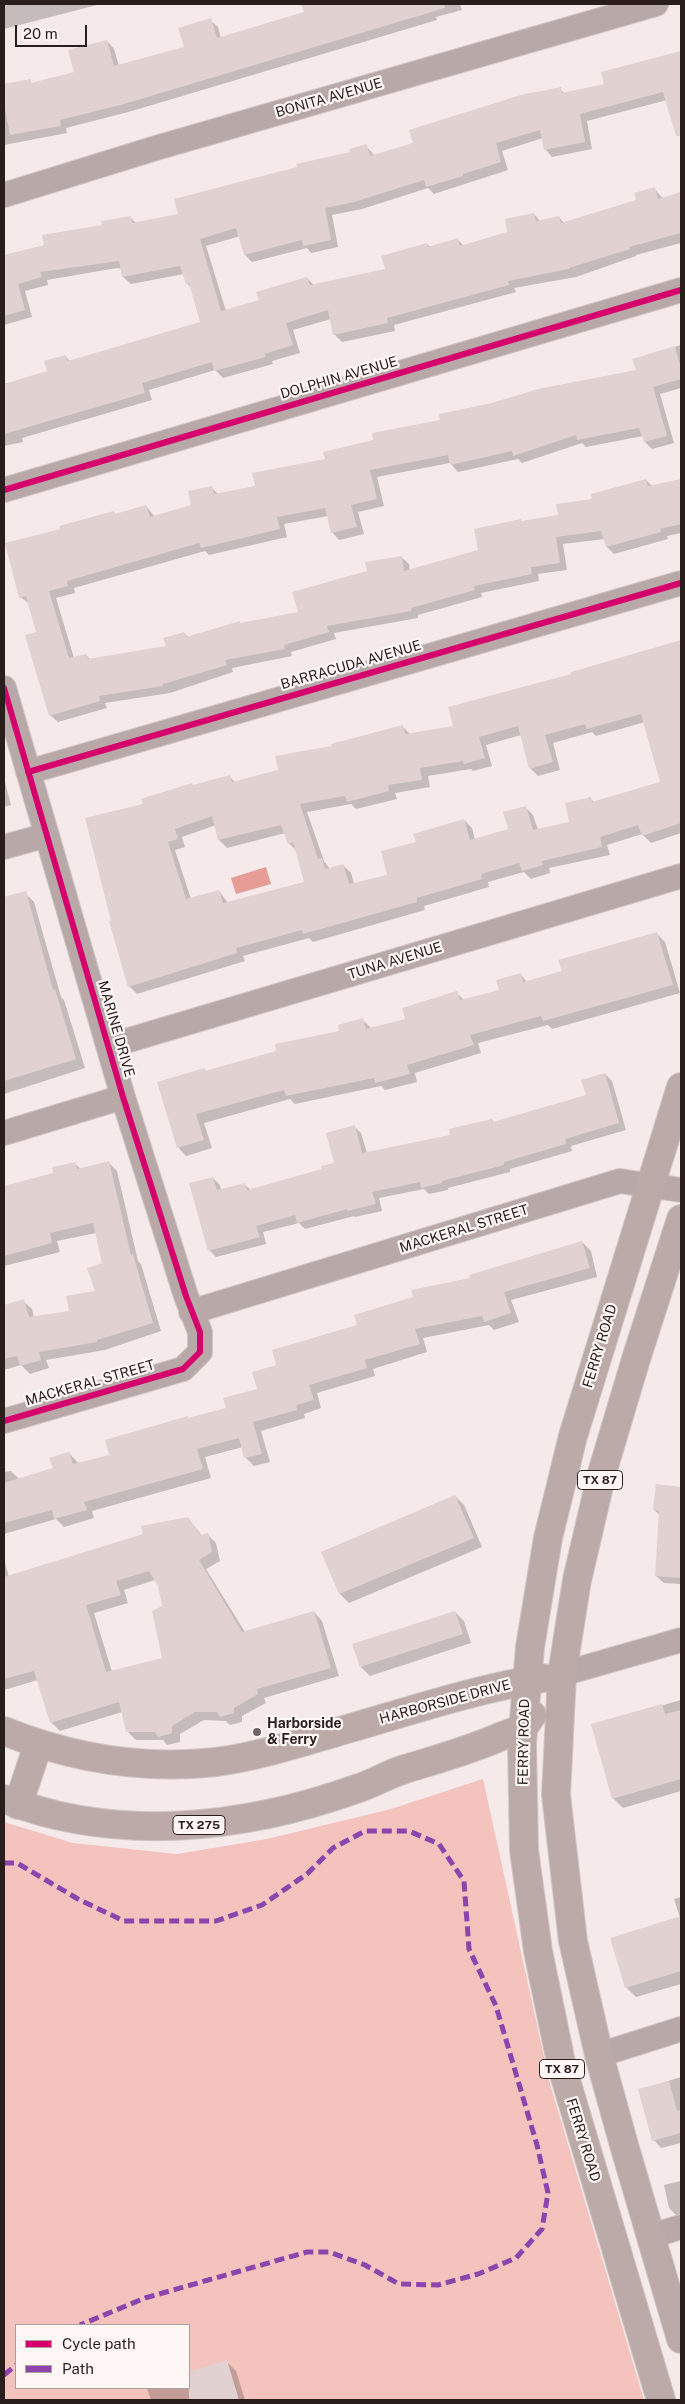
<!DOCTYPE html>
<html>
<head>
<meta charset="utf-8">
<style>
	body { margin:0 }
	#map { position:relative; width:685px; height:2404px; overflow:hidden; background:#f5eae9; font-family:"Public Sans",sans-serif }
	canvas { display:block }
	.frame { position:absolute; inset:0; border:5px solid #2a1e1c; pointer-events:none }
	.legend { position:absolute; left:15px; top:2324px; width:175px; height:65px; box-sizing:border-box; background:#fef7f6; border:1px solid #a9a09f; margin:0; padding:6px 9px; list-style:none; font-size:15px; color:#2a1e1c }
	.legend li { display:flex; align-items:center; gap:10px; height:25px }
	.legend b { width:25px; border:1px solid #a9a09f }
	.scale { position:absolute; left:15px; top:25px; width:72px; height:22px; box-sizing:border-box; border:2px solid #2a1e1c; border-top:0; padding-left:6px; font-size:15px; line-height:18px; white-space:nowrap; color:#2a1e1c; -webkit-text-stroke:4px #fef7f6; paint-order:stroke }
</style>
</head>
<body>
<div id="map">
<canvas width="685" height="2404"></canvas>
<div class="frame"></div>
<ul class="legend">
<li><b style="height:6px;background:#d6006c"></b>Cycle path</li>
<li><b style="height:6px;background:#8e44ad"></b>Path</li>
</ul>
<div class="scale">20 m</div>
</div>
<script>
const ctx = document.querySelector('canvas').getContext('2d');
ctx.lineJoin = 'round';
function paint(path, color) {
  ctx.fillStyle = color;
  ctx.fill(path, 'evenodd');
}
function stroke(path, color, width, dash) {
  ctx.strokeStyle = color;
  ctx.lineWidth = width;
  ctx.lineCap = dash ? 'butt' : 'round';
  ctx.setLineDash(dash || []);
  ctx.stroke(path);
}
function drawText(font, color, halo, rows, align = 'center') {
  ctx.font = font + ' "Public Sans",sans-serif';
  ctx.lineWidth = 4.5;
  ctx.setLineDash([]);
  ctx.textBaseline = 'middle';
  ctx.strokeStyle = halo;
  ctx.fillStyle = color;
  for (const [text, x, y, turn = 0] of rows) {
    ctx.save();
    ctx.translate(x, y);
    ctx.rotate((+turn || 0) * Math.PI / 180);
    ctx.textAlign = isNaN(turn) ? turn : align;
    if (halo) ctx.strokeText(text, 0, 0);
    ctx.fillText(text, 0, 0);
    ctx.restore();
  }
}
paint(new Path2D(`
	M483,1779L550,2084L644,2400H4V1822L73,1843L177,1854L267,1839L391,1809ZM16,2325H189V2388H16Z`), '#f4c3be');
paint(new Path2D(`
	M266,867L271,884L236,894L231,878Z`), '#e59d96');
paint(new Path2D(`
	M4,4H97V5L4,29Z
	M302,4H460L462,10L436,17L437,20L132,111L66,128L67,133L4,145V152V109L6,108L4,85L30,81L33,84L76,73L107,41L114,49L119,66L185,48L210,20L218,27L221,38L305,13Z
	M681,52V120L678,121L667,100L587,121L592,149L552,157L545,149L543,138L502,151L508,170L434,194L428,188L362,209L332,215L338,247L311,253L307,248L252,262L245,255L240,236L206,246L226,311L261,301L307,278L314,285L386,270L427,244L431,248L458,240L464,246L509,233L534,214L540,221L559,217L564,223L637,201L654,188L663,199L681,194V243L636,255V256L576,277L514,288L516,292L394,325L395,331L342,342L334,334L331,319L293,330L300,353L272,361L273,364L223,378L215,370L149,390L152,400L22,438L23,442L4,446V384L49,372L65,356L71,362L202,323L191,288L187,283L184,274L131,284L123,277L122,269L117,268L47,280L48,285L25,291L32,317L4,325V257L46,246L130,217L136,223L180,215L351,153L366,146L375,156L414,144L560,89L565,94L606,85L602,73Z
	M681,345V388L660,394L674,443L652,449L645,442L643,436L586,447L582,443L522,463L518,459L458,472L450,463L377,477L384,506L358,512L364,534L339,540L332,532L328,516L284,524L287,537L209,555L205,551L74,588L75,593L56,598L74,658L86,655L91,660L167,647L184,633L189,638L239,622L241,624L300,613L368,572L401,557L409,564L410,571L480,550L522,522L559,517L646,480L652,486L681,481V533L667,536L668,539L614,554L607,547L605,539L563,544L567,570L538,574L539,581L481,593L482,597L418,615V618L334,633L336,639L291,652L292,656L232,668L233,672L170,693L105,703L107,708L58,722L50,715L38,632L30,604L20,597L116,515L146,506L155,517L193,506L212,488L219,495L256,487L375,441L442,421L637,371L634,359Z
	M681,642V833L651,843L642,834L607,845L610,855L549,868L550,873L531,879L524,872L488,882L489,887L424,906L425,910L313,942L309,938L243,956L245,961L137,994L129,986L112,922L145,805L193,786L230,777L236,783L279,771L334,747L403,727L410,734L455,727L573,675L632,655ZM645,722L661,782L594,802L591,799L571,823L538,830L533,815L525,807L509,830L475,840L472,828L464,820L417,843L389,876L354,884L351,873L343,865L330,869L324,861L307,812L351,804L356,809L397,799L395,793L430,787L428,776L471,769L473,771L492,766L486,745L521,735L530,768L538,776L560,770L553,743L592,732L596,736ZM216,825L219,840L227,848L285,833L289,843L297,852L305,882L228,903L219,891L191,899L175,850L185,847L182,837Z
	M4,778L11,805L4,807Z
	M25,893L34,902L61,997L64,1000L85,1068L4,1094V899Z
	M657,934L665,942L680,993L552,1029L548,1025L478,1043L481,1053L415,1073L417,1082L385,1090L381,1086L295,1104L290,1099L204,1123L212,1148L186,1156L178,1147L204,1069L207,1072L341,1032L363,1020L371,1028L407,1020L457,993L465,1001L501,991L521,975L527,982L563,972Z
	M605,1074L612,1081L626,1130L571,1146L572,1151L510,1169V1172L448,1188V1190L429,1194L424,1189L379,1198L382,1211L355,1217L354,1216L305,1229L299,1223L263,1232L266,1244L216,1257L209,1250L213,1178L220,1185L221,1190L244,1184L251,1190L324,1170L335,1164L354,1126L361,1133L367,1153L452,1136L492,1120L495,1123L587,1096Z
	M109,1163L117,1171L138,1261L141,1264L161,1331L105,1350L46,1360L49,1368L30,1374L21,1365L4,1370V1307L23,1301L32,1309L34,1318L70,1312L96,1292L104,1264L96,1233L57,1241L60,1252L4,1266V1187L55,1174L75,1164L81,1169Z
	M582,1242L591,1251L597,1277L511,1300L519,1322L494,1330L489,1325L423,1338L427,1352L373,1369L375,1376L317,1393L321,1408L304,1414L305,1418L261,1431L270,1462L254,1466L246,1458L243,1447L205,1457L211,1478L92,1511L94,1518L64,1527L56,1519L4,1534V1472L11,1471L19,1479L54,1469L69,1453L79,1464L111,1456L189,1419L227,1409L259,1390L278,1366L358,1326L472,1279Z
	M681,1482V1584L664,1583L656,1576L660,1515L654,1510L681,1489Z
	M455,1496L464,1505L482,1547L349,1603L340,1594L322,1552Z
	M188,1518L202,1536L208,1535L216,1543L220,1561L206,1569L245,1632L314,1612L322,1621L339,1676L264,1698L266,1703L242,1716V1722L230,1725L226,1721L204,1720L180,1734V1742L167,1745L163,1740H136L127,1731L122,1712L60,1731L51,1722L38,1680L4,1690V1559L9,1577L144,1535ZM155,1580L159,1586L163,1606V1659L112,1672L94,1613L128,1603L124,1590Z
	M455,1612L464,1621L471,1643L370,1676L361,1667Z
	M681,1700V1791L623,1808L613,1798L593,1725Z
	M681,1897V1984L636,1997L626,1987L680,1918L674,1899Z
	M681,2077V2143L661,2148L654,2140L639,2090Z
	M681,2181V2215L677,2216L669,2208L664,2185Z
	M227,2362L236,2371L245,2400H151L147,2388H189V2373Z`), '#0003');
paint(new Path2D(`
	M301,4H444L445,8L124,104L60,120L61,126L10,135L4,102V84L31,79V83L74,72L68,50L107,40L114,66L184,47L178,28L211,18L217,38L304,12Z
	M681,51V136H676L663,92L580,114L585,142L544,150L540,130L496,143L501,162L463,174V176L426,187L424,180L354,202L325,208L331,240L303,246L302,240L244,255L236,228L200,239L221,311L259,300L256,292L307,277L310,285L385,269L381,256L427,243L428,247L458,238L460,246L507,232L505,219L534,213L536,221L559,216L561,223L636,200L634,193L655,187L658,199L681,192V233L629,247L630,249L569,268V269L508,281L509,285L387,318L388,323L333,335L328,310L286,323L293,345L265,354L266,357L214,371L212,362L142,383L145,393L4,434V384L47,371L44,361L66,355L68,361L200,322L189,283L186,284L180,266L122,277L119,261L40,272L42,277L18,284L25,310L4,316V255L44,245L42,235L102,225L101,221L131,216L132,223L178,214L174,199L297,167L296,164L350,152L349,149L367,144L370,156L413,143L409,130L521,95L561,87L562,93L604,84L601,72Z
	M675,346L681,369V379L653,387L667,436L644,442L639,428L577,440L576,435L513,456L512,451L450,465L448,455L370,470L377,499L351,505L357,527L331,533L325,508L277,517L280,529L201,548L199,543L67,581L68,586L49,591L69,658L86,654L88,659L166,646L163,638L184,632L186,637L240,621V623L298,612L292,592L367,571L365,562L402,556L404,571L478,550L474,529L521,519V521L558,515L556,504L592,499L591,494L646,479L648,486L681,479V524L660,529L661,532L606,547L601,531L556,537L560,563L531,567L532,574L474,586L475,590L411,608V611L327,626L329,632L284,645L285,649L225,660L227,665L163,684V686L99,696L100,701L49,716L25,635L36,632L26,596L19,598L5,543L60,529L59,526L114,511L115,514L146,505L150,517L191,505L188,491L212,486L214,494L255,486L252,473L325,459L323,452L373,440L372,433L440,420L439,414L492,403L538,389L636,370L632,359Z
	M681,640V823L642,836L638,825L600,837L602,847L542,861L543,865L522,871L519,863L481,874L482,879L417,898V902L303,934L302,930L236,948L237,953L128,987L109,921H111L85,818L143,804L141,799L192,783L193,785L230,775L232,782L278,770L275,756L332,746L331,744L403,725L405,734L453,726L448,707L571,674V672ZM641,714L660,782L592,802L591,797L565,803L569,822L533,830L526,806L503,812L508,829L470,840L464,819L413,834L416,842L381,851L387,875L349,884L343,864L325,869L322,858L318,859L300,804L345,796L347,802L389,791L388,785L422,780L420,768L463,761L464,764L485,758L479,737L518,726L529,769L553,762L545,735L585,724L587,729ZM212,816L218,840L281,825L288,844L293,842L304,882L223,903L219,890L186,899L168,842L178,839L175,829Z
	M26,891L53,990L55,989L76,1059L4,1081V897Z
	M657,932L673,985L543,1021L541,1016L470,1035L474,1045L407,1065L410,1074L375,1083L374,1078L286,1096L284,1090L196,1114L204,1140L177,1148L157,1082L205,1068V1071L276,1051L275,1044L339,1031L338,1025L363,1018L366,1029L405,1019L402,1008L457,991L460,1000L499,990L496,980L521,973L523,982L562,971L558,960Z
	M605,1073L619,1123L565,1139L566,1144L504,1162V1165L442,1181V1183L421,1188L420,1182L372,1192L376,1204L347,1211V1209L297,1223L295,1215L256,1226L260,1237L208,1251L189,1183L213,1177L217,1190L245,1183L247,1190L322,1169L321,1166L334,1163L326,1133L355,1125L362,1153L450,1135L449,1129L492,1119L493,1122L586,1095L581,1080Z
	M109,1161L131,1255L133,1254L153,1323L97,1340V1342L39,1352L41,1360L20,1366L17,1356L4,1359V1305L24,1299L29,1317L69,1311L66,1296L95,1291L87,1268L102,1263L93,1223L50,1233L52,1243L4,1256V1186L53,1173L52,1167L76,1162L77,1169Z
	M582,1241L590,1268L504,1292L511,1313L484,1322L482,1316L415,1329L420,1344L365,1360L367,1368L309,1385L314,1400L296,1405L297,1410L253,1422L262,1454L244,1458L239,1438L197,1449L203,1469L84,1502L87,1510L54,1519L52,1510L4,1523V1483L53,1468L49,1458L69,1452L73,1464L109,1455L105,1440L188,1416V1418L226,1408L223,1398L257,1389L252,1372L276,1365L272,1350L357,1325L354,1315L413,1297L411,1290L470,1278L469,1275Z
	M656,1484L681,1487V1578L655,1576L659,1511L653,1510Z
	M455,1495L474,1538L339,1594L321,1552Z
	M188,1517L200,1535L208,1533L212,1552L199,1560L242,1632L314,1611L331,1668L257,1689L258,1694L234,1708V1713L220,1717L217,1712H195L172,1726V1733L158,1737L155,1732H126L119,1702L50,1723L34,1671L4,1679V1577L143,1534L141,1526ZM149,1571L158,1586L162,1606L152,1611L162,1658L106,1672L86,1605L121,1595L116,1581Z
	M455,1611L463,1634L360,1667L352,1644Z
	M662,1704L665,1714L681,1710V1779L612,1799L591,1724Z
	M681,1916V1971L625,1988L610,1938Z
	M669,2081L677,2111L681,2110V2133L652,2141L638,2089Z
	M227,2360L239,2400H189V2372Z`), '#e1d1d0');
const minor = new Path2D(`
	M4,195L156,148L656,4
	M4,490L681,290
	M4,688L123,1097L186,1296L200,1332V1352L183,1369L4,1421
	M28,772L681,583
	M4,847L47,835
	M109,1046L681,876
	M4,1133L123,1097
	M191,1312L620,1181L681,1190
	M562,1674L681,1640
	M599,2055L681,2029
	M651,2236L681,2227`);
const primary = new Path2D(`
	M681,1219L636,1359L602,1473L577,1580L562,1674L556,1795L573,1941L599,2055L624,2145L681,2339
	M4,1731C71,1758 143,1770 216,1762C255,1757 293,1745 330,1734C401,1714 470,1690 543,1678
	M4,1799C117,1843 244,1829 356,1789C373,1784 388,1774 405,1769C438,1759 471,1750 502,1736C508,1734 517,1731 523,1727C526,1725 529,1719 532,1715
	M18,1805L38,1745
	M661,2400L562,2067L538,1951L524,1850L522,1744L530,1647L548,1538L573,1436L681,1087`);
stroke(minor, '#d0c6c5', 26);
stroke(primary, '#d0c6c5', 30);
stroke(minor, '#b8a9a8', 24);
stroke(primary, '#bbaaa8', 28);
stroke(new Path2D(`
	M4,1863H17L78,1899L124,1921H216L262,1905L307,1874L333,1848L365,1831H409L439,1844L464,1881L469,1949L496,2006L537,2145L548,2193L542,2229L516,2258L478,2274L438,2285L399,2284L365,2265L329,2252H307L145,2298L80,2325
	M4,2375L16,2365`), '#8e44ad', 5, [10, 5]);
stroke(new Path2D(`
	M4,490L681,290
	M4,688L123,1097L186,1296L200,1332V1352L183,1369L4,1421
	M28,772L681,583`), '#d6006c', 6);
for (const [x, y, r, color] of [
	[257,1732,5,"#716564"]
]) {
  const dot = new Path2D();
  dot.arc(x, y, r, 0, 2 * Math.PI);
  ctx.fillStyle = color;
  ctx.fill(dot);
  stroke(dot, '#fef7f6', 2);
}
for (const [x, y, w] of [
	[600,1480,45],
	[199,1825,52],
	[562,2069,45]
]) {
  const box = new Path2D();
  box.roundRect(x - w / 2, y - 9.5, w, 19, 4);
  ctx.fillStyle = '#fef7f6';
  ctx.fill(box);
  stroke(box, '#2a1e1c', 1);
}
drawText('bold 12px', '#2a1e1c', null, [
	["TX 87",600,1480],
	["TX 275",199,1825],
	["TX 87",562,2069]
]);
drawText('14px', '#2a1e1c', '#fef7f6', [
	["BONITA AVENUE",329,98,-16],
	["DOLPHIN AVENUE",339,378,-16],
	["BARRACUDA AVENUE",351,665,-16],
	["TUNA AVENUE",395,961,-17],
	["MARINE DRIVE",116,1029,74],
	["MACKERAL STREET",464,1229,-17],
	["FERRY ROAD",600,1346,-73],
	["MACKERAL STREET",90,1383,-16],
	["HARBORSIDE DRIVE",445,1702,-15],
	["FERRY ROAD",524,1742,-89],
	["FERRY ROAD",583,2140,73]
]);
drawText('bold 14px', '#2a1e1c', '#fef7f6', [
	["Harborside",267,1724],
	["& Ferry",267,1740]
], 'left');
</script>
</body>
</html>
